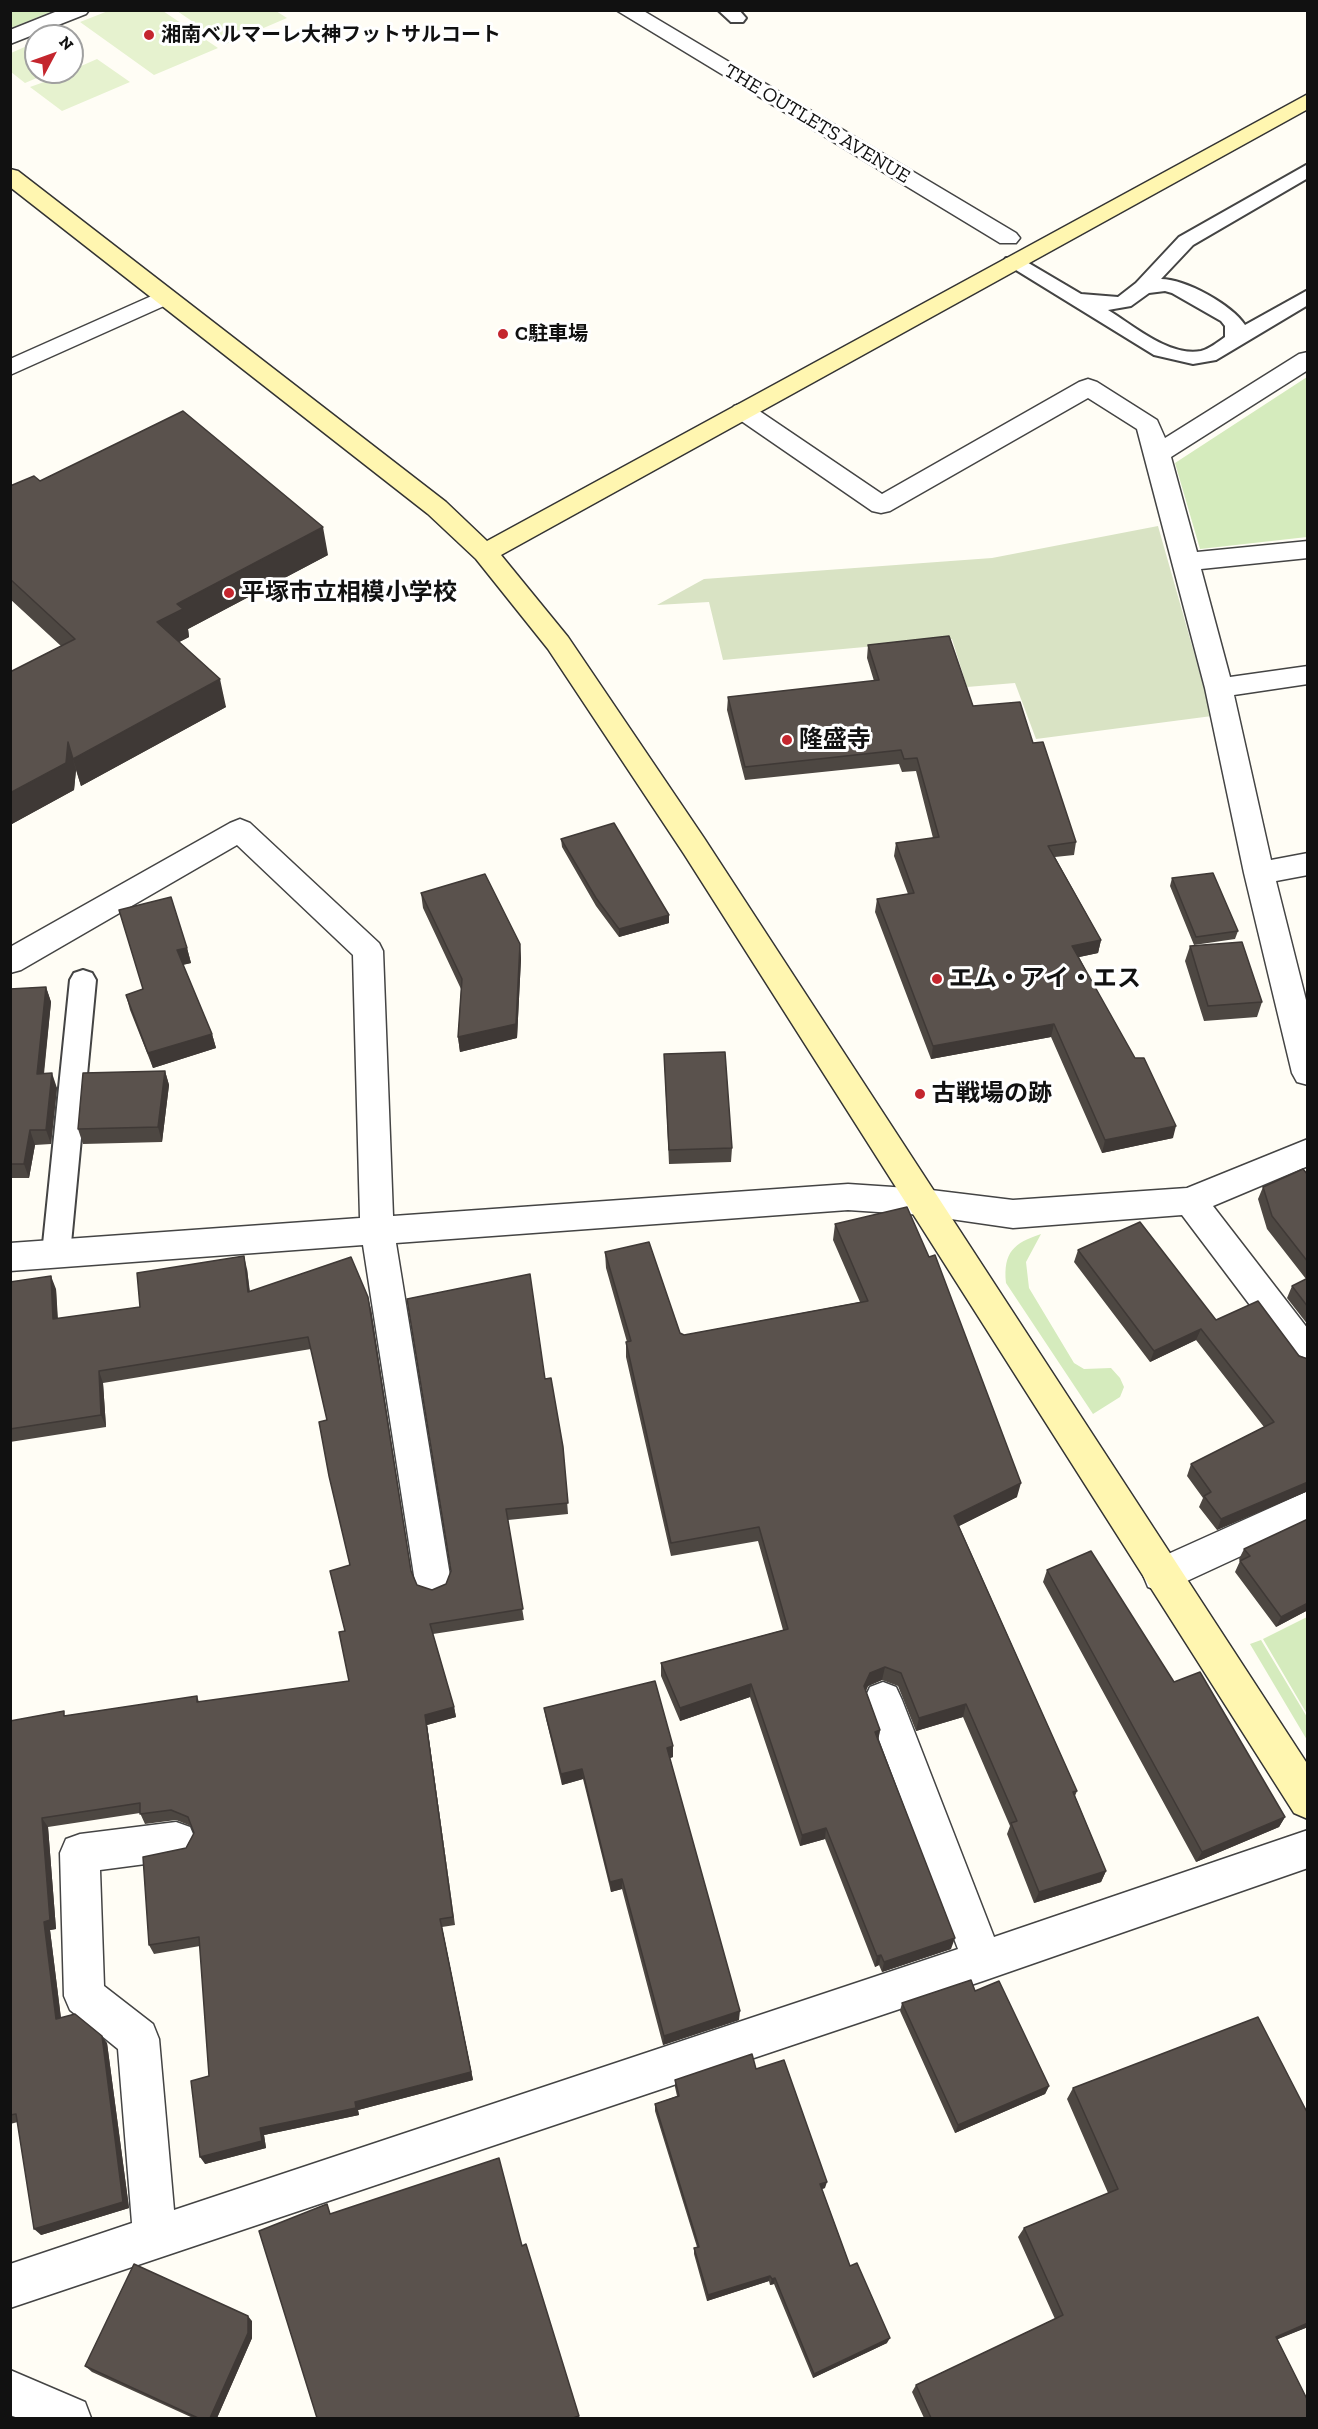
<!DOCTYPE html>
<html>
<head>
<meta charset="utf-8">
<style>
	body { margin:0 }
	#map { position:relative; width:1318px; height:2429px; overflow:hidden; background:#fffdf5; font-family:"Zilla Slab",serif }
	canvas { display:block }
	.frame { position:absolute; inset:0; border:12px solid #111; pointer-events:none }
	.north { position:absolute; left:24px; top:24px; width:60px; height:60px; box-sizing:border-box; background:#fff; border:2px solid #a0a0a0; border-radius:50%; rotate:49deg; font-size:16px; font-weight:700; line-height:24px; text-align:center; color:#111 }
	.north::after { content:''; display:block; margin:auto; width:21px; height:27px; background:#c4262e; clip-path:polygon(50% 0,100% 100%,50% 72%,0 100%) }
</style>
</head>
<body>
<div id="map">
<canvas width="1318" height="2429"></canvas>
<div class="frame"></div>
<div class="north">N</div>
</div>
<script>
const ctx = document.querySelector('canvas').getContext('2d');
ctx.lineJoin = 'round';
function paint(path, color) {
  ctx.fillStyle = color;
  ctx.fill(path, 'evenodd');
}
function stroke(path, color, width, dash) {
  ctx.strokeStyle = color;
  ctx.lineWidth = width;
  ctx.lineCap = dash ? 'butt' : 'round';
  ctx.setLineDash(dash || []);
  ctx.stroke(path);
}
function drawText(font, color, halo, rows, align = 'center') {
  ctx.font = font + ' "Zilla Slab","Noto Sans JP",serif';
  ctx.lineWidth = 6;
  ctx.setLineDash([]);
  ctx.textBaseline = 'middle';
  ctx.strokeStyle = halo;
  ctx.fillStyle = color;
  for (const [text, x, y, turn = 0] of rows) {
    ctx.save();
    ctx.translate(x, y);
    ctx.rotate((+turn || 0) * Math.PI / 180);
    ctx.textAlign = isNaN(turn) ? turn : align;
    if (halo) ctx.strokeText(text, 0, 0);
    ctx.fillText(text, 0, 0);
    ctx.restore();
  }
}
paint(new Path2D(`
	M11,10H53V11L11,28Z
	M1307,377V537L1200,549L1175,463Z
	M1041,1234L1026,1262L1029,1288L1074,1363L1084,1369L1111,1368L1120,1378L1124,1387L1120,1397L1093,1414L1006,1283C1003,1252 1014,1243 1041,1234Z
	M1307,1617V1714L1263,1639Z
	M1261,1640L1307,1717V1740L1250,1644Z`), '#d5ebbd');
paint(new Path2D(`
	M1158,526L1212,716L1036,739L1015,683L967,687L952,639L723,660L709,602L657,605L704,579L992,558Z`), '#d9e3c4');
paint(new Path2D(`
	M108,11H163L218,48L154,75L80,22Z
	M177,11H276L287,18L226,44Z
	M36,42V72H51L25,83L11,72V53Z
	M97,59L130,82L62,111L30,87L72,72V70Z`), '#e6f2cf');
const lane = new Path2D(`
	M718,10H739L746,18L743,22H731Z
	M1308,164V178L1193,245L1161,279C1186,279 1232,305 1245,325L1308,290V305L1216,360L1193,364L1154,355L1003,262L1006,258H1020L1081,294L1118,297L1136,283L1179,237ZM1165,291L1172,293L1221,321L1225,326V337C1218,342 1209,349 1201,351C1169,357 1133,325 1108,310L1131,306L1149,293Z
	M83,970L92,973L96,980L70,1254L66,1262L56,1266L46,1262L42,1254L70,980L74,973Z`);
const street = new Path2D(`
	M60,10H89L86,14L10,44V30Z
	M616,10H642L1016,233L1020,238L1016,243H1000Z
	M165,290L173,292L177,297L173,302L10,375V359Z
	M1308,352V370L1171,457L1197,552L1308,541V558L1201,569L1230,677L1308,666V684L1234,695L1271,860L1308,853V875L1276,881L1308,1008V1085L1297,1082L1292,1073L1244,873L1205,688L1137,429L1088,398L890,511L881,513L872,511L734,416L731,411L734,406L743,403L752,406L882,494L1079,382L1088,379L1097,382L1157,420L1165,438L1299,354Z
	M240,819L250,823L379,943L383,951L393,1216L848,1184L923,1189L1013,1200L1187,1188L1308,1139V1166L1213,1206L1308,1329V1371L1296,1366L1182,1215L1013,1228L923,1215L848,1210L396,1243L451,1582L446,1594L433,1599L420,1594L415,1582L363,1245L10,1271V1243L360,1218L353,955L237,845L21,970L10,973V947L230,823Z
	M1308,1491V1525L1174,1587L1161,1592L1148,1587L1143,1575L1148,1563Z
	M883,1682L896,1687L902,1700L994,1937L1308,1830V1868L983,1981L10,2308V2264L132,2223L118,2049L70,2010L64,1996L60,1853L66,1839L80,1834L176,1822L190,1827L196,1841L190,1855L176,1860L100,1870L104,1986L153,2024L159,2039L174,2210L958,1949L864,1700L870,1687Z
	M10,2370L85,2402L91,2418H18L10,2415Z`);
const secondary = new Path2D(`
	M1308,94V109L501,555L568,637L704,838L1308,1765V1819L1294,1813L684,854L548,649L476,559L428,514L10,187V169L18,171L446,502L487,541Z`);
stroke(lane, '#444', 4);
stroke(street, '#444', 3);
stroke(secondary, '#333', 3);
paint(lane, '#fff');
paint(street, '#fff');
paint(secondary, '#fff6b0');
paint(new Path2D(`
	M40,481L328,555L188,629L189,637L179,642L226,707L81,786L76,770L74,790L10,825V672L61,646L10,599V486Z
	M868,645L1033,743L1076,842L1074,855L1055,857L1101,940L1098,953L1079,957L1173,1138L1102,1153L1051,1037L931,1059L875,912L877,899L908,894L894,856L896,843L933,838L916,771L902,772L899,764L745,780L727,710L728,697L874,681L867,658Z
	M561,839L669,915V923L619,937L596,906L562,847Z
	M1172,878L1238,931L1235,939L1194,945L1170,886Z
	M421,893L520,944L521,959L517,1038L460,1052L458,1037L461,989L423,908Z
	M1190,946L1262,1002L1257,1017L1204,1021L1185,961Z
	M187,948L191,963L183,965L212,1034L216,1048L153,1068L130,1010L126,995L143,989Z
	M46,987L51,1002L44,1074L57,1088L51,1144L35,1145L29,1178H10V989Z
	M664,1054L732,1148L731,1162L669,1164Z
	M165,1071L169,1085L162,1142L83,1144L78,1129Z
	M1308,1175V1325L1287,1298L1292,1286L1306,1279L1267,1229L1258,1199L1263,1187Z
	M835,1224L1017,1497L959,1526L1077,1791L1075,1796L1106,1871L1101,1882L1034,1903L1007,1834L1010,1826L963,1717L916,1731L898,1686L882,1680L868,1686L866,1691L880,1730L878,1740L951,1949L882,1972L879,1965L875,1967L825,1839L800,1846L750,1697L680,1721L661,1676V1663L783,1630L758,1541L671,1556L626,1357V1342H627L606,1268L605,1252L680,1333L684,1335L860,1302L833,1240Z
	M1078,1250L1216,1320L1308,1359V1491L1217,1530L1199,1507L1203,1498L1187,1476L1191,1464L1264,1427L1196,1340L1150,1362L1074,1262Z
	M247,1269L250,1292L371,1309L411,1573L417,1585L432,1590L446,1584L545,1379L563,1447L568,1514L508,1520L524,1620L433,1634L454,1707L456,1717L427,1725L455,1925L442,1927L473,2080L358,2110L359,2115L264,2135L266,2148L205,2164L209,2076L200,1946L154,1954L149,1945L186,1848L194,1833L191,1826L176,1820L145,1824L140,1813L48,1827L56,1929L50,1930L61,2018L107,2043L129,2208L41,2235L18,2122L10,2124V1721L67,1716L197,1696L199,1702L349,1681L345,1631L350,1565L327,1420L311,1349L103,1383L106,1427L10,1442V1282L56,1289L58,1319L140,1307Z
	M1244,1549L1308,1610L1276,1627L1235,1572L1240,1561L1239,1559Z
	M1047,1570L1174,1682L1285,1817L1279,1827L1196,1862L1043,1582Z
	M544,1708L673,1757L670,1758L739,2020L663,2045L622,1889L611,1892L583,1779L562,1785L546,1719Z
	M975,1991L1049,2086L1045,2094L955,2133L900,2011L902,2003Z
	M756,2069L825,2188L822,2189L850,2266L887,2343L813,2378L774,2284L770,2285L769,2281L707,2301L694,2254V2248L697,2247L655,2111V2104L677,2096L675,2087V2080Z
	M1073,2088L1308,2114V2327L1277,2339L1308,2418H924L912,2392L916,2385L1055,2319L1018,2237L1024,2228L1108,2193L1067,2099Z
	M252,2321V2338L217,2418H193L92,2372L85,2366Z`), '#4d4742');
paint(new Path2D(`
	M323,527L328,555L188,629L189,637L164,650L157,622L177,604Z
	M220,679L226,707L81,786L73,759Z
	M68,742L76,770L74,790L10,825V793Z
	M669,915V923L619,937V929Z
	M1101,940L1098,953L1070,959L1072,946Z
	M520,944L521,959L517,1038L460,1052L458,1037Z
	M187,948L191,963L181,965L177,950Z
	M46,987L51,1002L42,1088L37,1074Z
	M1054,1024L1051,1037L931,1059L933,1046Z
	M212,1034L216,1048L153,1068L148,1053Z
	M165,1071L169,1085L162,1142L158,1127Z
	M52,1073L57,1088L51,1144L46,1130Z
	M1176,1126L1173,1138L1102,1153L1105,1140Z
	M30,1130L35,1145L29,1178L24,1164Z
	M244,1256L247,1269L251,1305L248,1292Z
	M51,1276L56,1289L58,1332L53,1319Z
	M368,1297L371,1309L413,1582L411,1571Z
	M1201,1329L1196,1340L1150,1362L1154,1351Z
	M99,1371L103,1383L106,1427L101,1415Z
	M1308,1482V1491L1217,1530L1221,1519Z
	M1021,1483L1017,1497L951,1530L954,1516Z
	M1308,1603V1610L1276,1627L1281,1617Z
	M885,1667L882,1680L868,1686L862,1699L864,1686L870,1673Z
	M751,1684L750,1697L680,1721V1708Z
	M966,1704L963,1717L916,1731L919,1718Z
	M454,1707L456,1717L427,1725L455,1925L425,1715Z
	M880,1730L878,1742L875,1732Z
	M673,1746V1757L667,1759V1748Z
	M582,1769L583,1779L562,1785L561,1774Z
	M1285,1817L1279,1827L1196,1862L1202,1852Z
	M42,1818L48,1827L56,1929L50,1930L62,2027L56,2019L44,1922Z
	M826,1828L825,1839L800,1846L802,1835Z
	M1106,1871L1101,1882L1034,1903L1039,1892Z
	M622,1879V1889L611,1892L610,1882Z
	M442,1927L473,2080L358,2110L359,2115L264,2135L266,2148L205,2164L200,2157L260,2128L355,2102Z
	M955,1938L951,1949L882,1972L884,1962Z
	M881,1955L879,1965L875,1967L877,1956Z
	M740,2011L739,2020L663,2045L664,2036Z
	M102,2036L107,2043L129,2208L41,2235L34,2229Z
	M1049,2086L1045,2094L955,2133L958,2125Z
	M827,2182L825,2188L818,2190L820,2184Z
	M770,2276L769,2281L707,2301L708,2295Z
	M775,2278L774,2284L770,2285L772,2279Z
	M248,2316L252,2321V2338L217,2418H210Z
	M1308,2323V2327L1266,2344L1276,2337Z
	M890,2338L887,2343L813,2378L814,2374Z`), '#3f3936');
const building = new Path2D(`
	M183,411L323,527L177,604L183,609L157,622L220,679L73,759L68,742L66,763L10,793V672L75,639L10,579V486L34,476L40,481Z
	M949,636L973,706L1020,702L1033,743L1043,742L1076,842L1048,846L1101,940L1072,946L1135,1058H1144L1176,1126L1105,1140L1054,1024L933,1046L877,899L914,893L896,843L939,837L917,758L904,759L901,750L745,767L728,697L879,680L868,645Z
	M614,823L669,915L619,929L596,898L561,839Z
	M1213,873L1238,931L1196,937L1172,878Z
	M485,874L520,944L516,1024L458,1037L462,979L421,893Z
	M171,897L187,948L177,950L212,1034L148,1053L126,995L143,989L119,910Z
	M1242,942L1262,1002L1208,1006L1190,946Z
	M46,987L37,1074L52,1073L46,1130H30L24,1164H10V989Z
	M725,1052L732,1148L669,1150L664,1054Z
	M165,1071L158,1127L78,1129L83,1073Z
	M1303,1169L1308,1175V1262L1272,1216L1263,1187Z
	M907,1207L929,1257L935,1255L1021,1483L954,1516L1077,1791L1073,1792L1106,1871L1039,1892L1011,1823L1017,1821L966,1704L919,1718L901,1673L885,1667L870,1673L864,1686L880,1730L875,1732L955,1938L884,1962L881,1955L877,1956L826,1828L802,1835L751,1684L680,1708L661,1663L788,1629L759,1527L671,1543L626,1342L631,1341L605,1252L649,1242L680,1333L684,1335L868,1301L835,1224Z
	M1140,1222L1216,1320L1258,1301L1299,1356L1308,1359V1482L1221,1519L1204,1496L1211,1492L1191,1464L1274,1422L1201,1329L1154,1351L1078,1250Z
	M244,1256L248,1292L351,1257L368,1297L411,1571L417,1585L432,1590L446,1584L451,1571L407,1299L530,1274L545,1379L551,1378L563,1447L568,1503L506,1509L523,1609L430,1624L454,1707L425,1715L453,1917L440,1919L471,2072L355,2102L356,2108L260,2128L262,2141L200,2157L191,2081L209,2076L199,1937L149,1945L143,1857L186,1848L194,1833L188,1817L171,1810L140,1814V1803L42,1818L50,1920L44,1922L56,2019L75,2014L102,2036L123,2202L34,2229L16,2114L10,2115V1721L64,1711V1716L197,1696V1702L349,1681L339,1632L345,1631L330,1571L350,1565L329,1476L319,1422L327,1420L308,1337L99,1371L101,1415L10,1429V1282L51,1276L53,1319L140,1307L137,1273Z
	M1308,1278V1307L1292,1286Z
	M1308,1519V1603L1281,1617L1240,1561L1250,1556L1244,1549Z
	M1091,1551L1174,1682L1200,1672L1285,1817L1202,1852L1047,1570Z
	M655,1681L673,1746L667,1748L740,2011L664,2036L622,1879L610,1882L582,1769L561,1774L544,1708Z
	M971,1980L975,1991L999,1981L1049,2086L958,2125L902,2003Z
	M1258,2017L1308,2114V2323L1276,2337L1308,2401V2418H931L916,2385L1063,2315L1024,2228L1118,2189L1073,2088Z
	M752,2054L756,2069L784,2060L827,2182L820,2184L850,2266L857,2263L890,2338L814,2374L775,2278L772,2279L770,2276L708,2295L694,2248L699,2247L655,2104L679,2096L675,2080Z
	M499,2158L522,2246L526,2244L579,2416L573,2418H315H317L259,2231L327,2204L330,2214Z
	M134,2264L248,2316V2333L210,2418H198L85,2366Z`);
paint(building, '#5a524d');
stroke(building, '#3f3936', 1.5);
for (const [x, y, r, color] of [
	[149,35,6,"#c4262e"],
	[503,334,6,"#c4262e"],
	[229,593,6,"#c4262e"],
	[787,740,6,"#c4262e"],
	[937,979,6,"#c4262e"],
	[920,1094,6,"#c4262e"]
]) {
  const dot = new Path2D();
  dot.arc(x, y, r, 0, 2 * Math.PI);
  ctx.fillStyle = color;
  ctx.fill(dot);
  stroke(dot, '#fff', 2);
}
drawText('bold 20px', '#111', '#fff', [
	["湘南ベルマーレ大神フットサルコート",161,35],
	["C駐車場",515,334]
], 'left');
drawText('20px', '#111', '#fff', [
	["THE OUTLETS AVENUE",817,124,31]
]);
drawText('bold 24px', '#111', '#fff', [
	["平塚市立相模小学校",241,593],
	["隆盛寺",799,740],
	["エム・アイ・エス",949,979],
	["古戦場の跡",932,1094]
], 'left');
</script>
</body>
</html>
